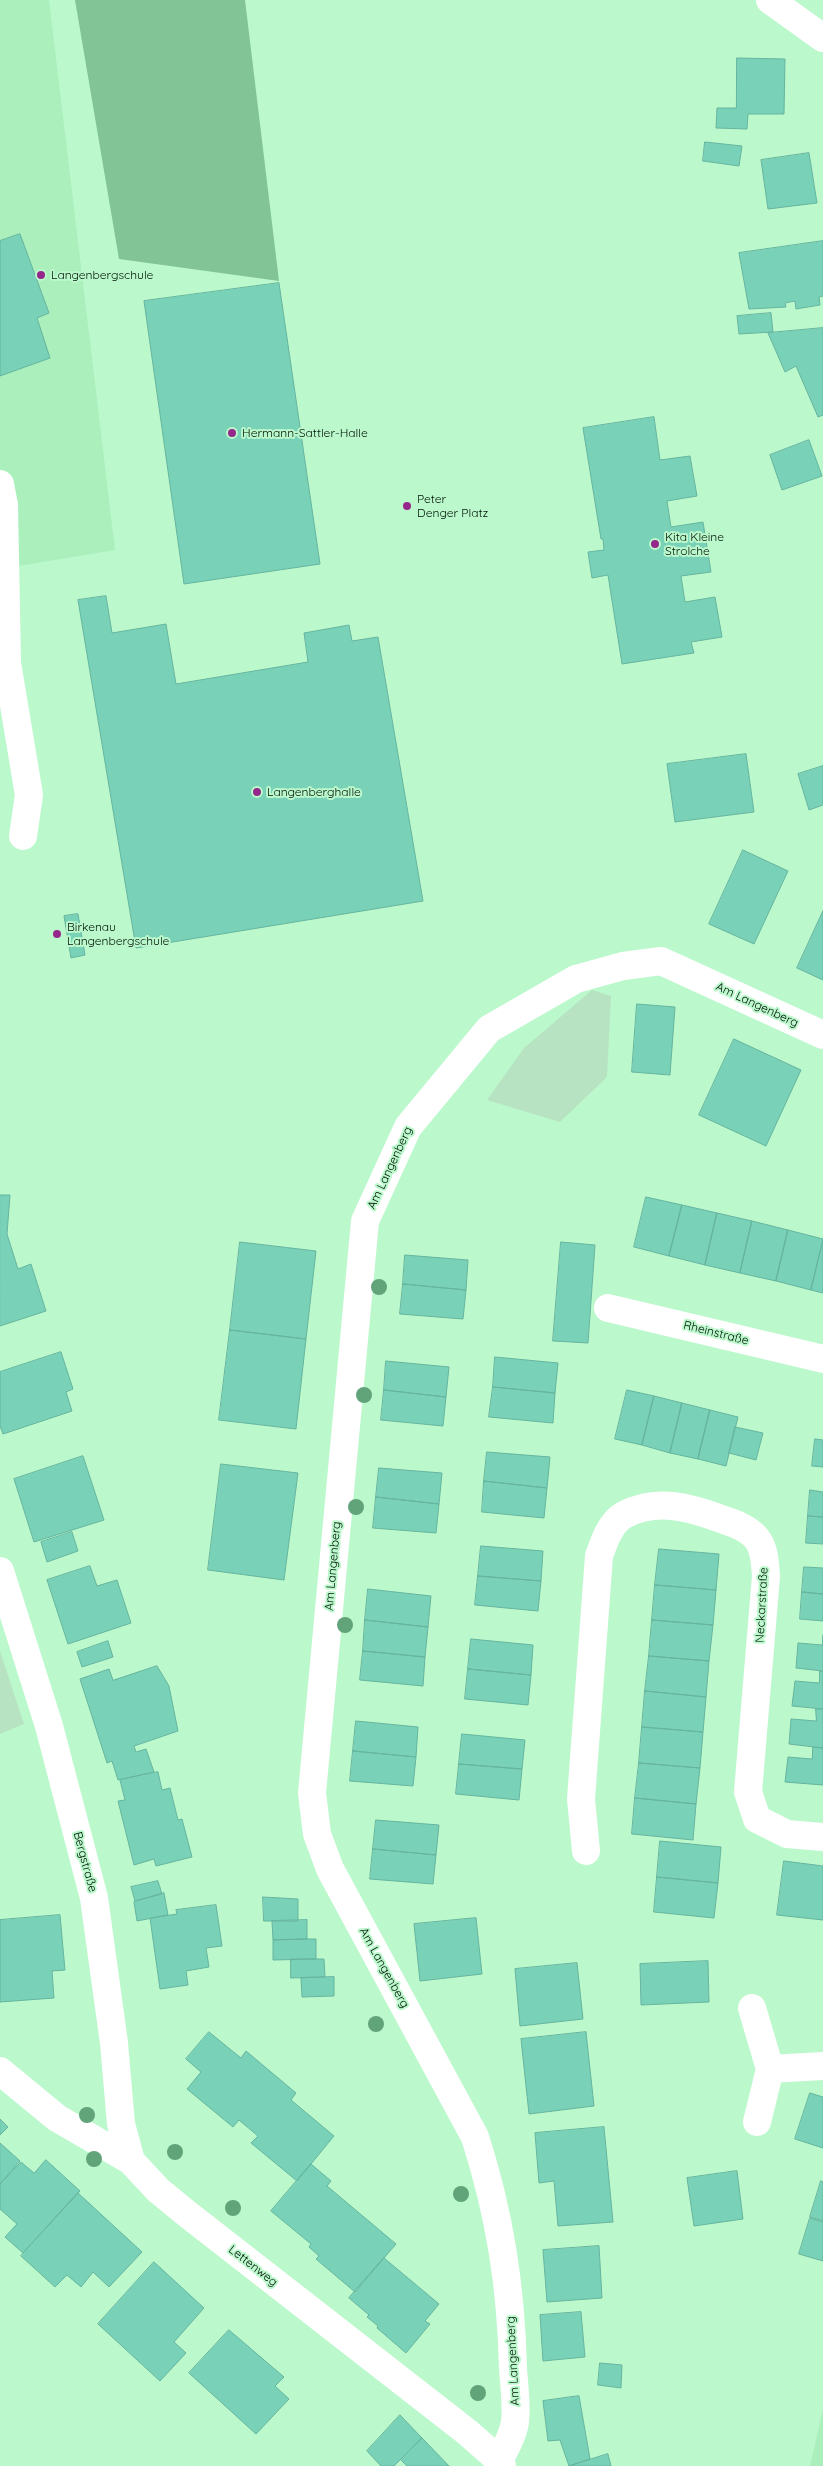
<!DOCTYPE html>
<html>
<head>
<meta charset="utf-8">
<style>
	body { margin:0 }
	canvas { display:block; background:#bbf8cc }
</style>
</head>
<body>
<canvas width="823" height="2466"></canvas>
<script>
const ctx = document.querySelector('canvas').getContext('2d');
ctx.lineJoin = 'round';
function paint(path, color) {
  ctx.fillStyle = color;
  ctx.fill(path, 'evenodd');
}
function stroke(path, color, width, dash) {
  ctx.strokeStyle = color;
  ctx.lineWidth = width;
  ctx.lineCap = dash ? 'butt' : 'round';
  ctx.setLineDash(dash || []);
  ctx.stroke(path);
}
function drawText(font, color, halo, rows, align = 'center') {
  ctx.font = font + ' Quicksand,sans-serif';
  ctx.lineWidth = 4;
  ctx.setLineDash([]);
  ctx.textBaseline = 'middle';
  ctx.strokeStyle = halo;
  ctx.fillStyle = color;
  for (const [text, x, y, turn = 0] of rows) {
    ctx.save();
    ctx.translate(x, y);
    ctx.rotate((+turn || 0) * Math.PI / 180);
    ctx.textAlign = isNaN(turn) ? turn : align;
    if (halo) ctx.strokeText(text, 0, 0);
    ctx.fillText(text, 0, 0);
    ctx.restore();
  }
}
paint(new Path2D(`
	M0,0H49L115,550L0,569Z
	M823,2409V2466H810Z`), '#abefbd');
paint(new Path2D(`
	M592,990L611,996L607,1077L560,1122L487,1100L524,1048Z
	M0,1651L24,1724L0,1734Z`), '#b7e3c2');
paint(new Path2D(`
	M75,0H245L279,281L119,259Z`), '#83c496');
const building = new Path2D(`
	M737,58L785,59L784,114H748L747,129L716,128L717,108H736Z
	M705,142L742,146L739,166L703,161Z
	M809,153L817,203L768,209L761,160Z
	M20,234L49,313L37,318L50,358L0,376V241Z
	M823,241V296L819,297L820,305L796,309L795,301L785,303L786,307L749,309L739,253Z
	M279,283L320,564L184,584L144,301Z
	M771,313L773,332L739,334L737,316Z
	M823,328V415L818,417L796,366L785,372L768,333Z
	M654,417L660,460L690,456L697,496L667,501L671,527L703,522L711,572L681,576L685,602L715,597L722,637L691,642L694,653L622,664L608,575L592,578L588,552L604,550L603,539H601L583,428Z
	M809,440L822,476L782,490L770,455Z
	M106,596L112,633L166,624L176,684L308,662L304,633L349,625L352,641L378,637L423,901L136,948L78,600Z
	M746,754L754,812L675,822L667,764Z
	M823,766V805L809,810L798,774Z
	M743,850L788,871L754,944L709,924Z
	M823,911V980L797,968Z
	M78,914L85,955L71,958L64,916Z
	M637,1004L675,1007L670,1075L632,1072Z
	M734,1039L801,1070L766,1146L699,1115Z
	M0,1195H10L7,1234L18,1269L31,1264L46,1311L0,1326Z
	M646,1197L682,1205L669,1256L634,1247Z
	M682,1205L717,1213L705,1265L669,1256Z
	M717,1213L752,1221L740,1273L705,1265Z
	M752,1221L788,1230L776,1281L740,1273Z
	M788,1230L823,1239L811,1290L776,1281Z
	M823,1240V1293L811,1290Z
	M240,1242L316,1251L306,1339L230,1330Z
	M561,1242L595,1245L588,1343L553,1341Z
	M405,1255L468,1260L466,1290L403,1284Z
	M403,1284L466,1290L463,1319L400,1314Z
	M230,1330L306,1339L296,1429L219,1420Z
	M61,1352L73,1389L66,1392L72,1411L3,1434L0,1426V1372Z
	M495,1357L558,1363L555,1393L493,1387Z
	M386,1361L449,1367L446,1397L384,1390Z
	M493,1387L555,1393L553,1423L489,1417Z
	M384,1390L446,1397L443,1426L381,1420Z
	M627,1390L654,1396L642,1445L615,1439Z
	M654,1396L682,1403L670,1453L642,1445Z
	M682,1403L710,1410L698,1459L670,1453Z
	M710,1410L738,1417L726,1466L698,1459Z
	M735,1427L763,1433L756,1460L729,1453Z
	M815,1439L823,1440V1467L812,1466Z
	M487,1452L550,1457L547,1488L484,1481Z
	M83,1456L104,1520L34,1542L14,1479Z
	M221,1464L298,1473L284,1580L208,1570Z
	M379,1468L442,1473L439,1504L376,1497Z
	M484,1481L547,1488L544,1518L482,1512Z
	M810,1490L823,1492V1517L808,1516Z
	M376,1497L439,1504L436,1533L373,1528Z
	M808,1516L823,1517V1544L806,1543Z
	M72,1532L78,1551L47,1562L41,1542Z
	M481,1546L543,1551L541,1581L478,1576Z
	M659,1549L719,1554L716,1590L655,1585Z
	M90,1566L97,1586L117,1580L131,1623L68,1644L47,1580Z
	M804,1567L823,1568V1594L802,1592Z
	M478,1576L541,1581L538,1611L475,1605Z
	M655,1585L716,1590L713,1625L652,1620Z
	M368,1589L431,1596L428,1627L365,1620Z
	M802,1592L823,1594V1621L800,1619Z
	M365,1620L428,1627L425,1657L363,1651Z
	M652,1620L713,1625L709,1661L649,1656Z
	M823,1635V1671L796,1668L798,1643L822,1645Z
	M471,1639L533,1645L531,1675L468,1669Z
	M108,1641L113,1657L82,1667L77,1652Z
	M363,1651L425,1657L423,1686L360,1680Z
	M649,1656L709,1661L706,1697L645,1691Z
	M157,1666L169,1686L178,1731L134,1746L136,1752L146,1749L154,1772L118,1780L112,1761L107,1763L80,1679L109,1669L113,1680Z
	M468,1669L531,1675L528,1705L465,1699Z
	M820,1671H823V1709L792,1706L795,1681L819,1683Z
	M645,1691L706,1697L703,1732L642,1727Z
	M816,1709H823V1748L789,1744L791,1719L816,1721Z
	M356,1721L418,1727L416,1757L353,1751Z
	M642,1727L703,1732L700,1768L639,1763Z
	M462,1734L525,1740L522,1769L459,1764Z
	M813,1747L823,1748V1785L785,1782L788,1757L812,1759Z
	M353,1751L416,1757L413,1786L350,1781Z
	M639,1763L700,1768L696,1804L635,1798Z
	M459,1764L522,1769L519,1800L456,1794Z
	M158,1772L162,1790L170,1788L178,1820L182,1819L192,1857L156,1866L154,1859L134,1865L118,1801L125,1800L120,1780Z
	M635,1798L696,1804L693,1840L632,1834Z
	M376,1820L439,1825L436,1855L373,1849Z
	M660,1841L721,1847L718,1883L657,1877Z
	M373,1849L436,1855L433,1884L370,1879Z
	M784,1861L823,1866V1920L777,1915Z
	M657,1877L718,1883L714,1918L654,1912Z
	M158,1881L162,1894L135,1901L131,1887Z
	M164,1893L168,1915L137,1921L134,1902Z
	M263,1897L298,1899V1921H264Z
	M216,1905L222,1946L206,1948L209,1967L186,1971L188,1985L160,1989L150,1918L177,1914L176,1910Z
	M60,1915L65,1970L52,1971L54,1998L0,2002V1920Z
	M476,1918L482,1974L420,1981L414,1924Z
	M307,1920V1939L273,1940L272,1921Z
	M307,1939H316V1959L273,1960V1940Z
	M291,1959H324L325,1977L291,1978Z
	M708,1961L709,2002L641,2005L640,1964Z
	M577,1963L583,2019L520,2026L515,1969Z
	M334,1977V1996L302,1997L301,1978Z
	M209,2032L241,2058L246,2051L296,2093L291,2100L334,2136L297,2181L251,2143L258,2136L239,2120L233,2127L187,2089L201,2072L186,2059Z
	M586,2032L594,2106L529,2114L521,2039Z
	M810,2093L823,2097V2148L795,2139Z
	M0,2119L8,2127L0,2135Z
	M604,2127L613,2222L558,2226L554,2181L539,2183L535,2133Z
	M0,2143L20,2161L0,2184Z
	M46,2160L80,2191L23,2253L5,2237L17,2224L0,2209V2184L21,2162L34,2173Z
	M311,2164L331,2181L327,2186L396,2244L355,2292L316,2259L319,2256L309,2247L311,2244L271,2211Z
	M737,2171L743,2219L694,2226L687,2178Z
	M821,2181L823,2182V2221L810,2217Z
	M78,2193L142,2252L109,2287L93,2272L81,2287L67,2275L55,2287L21,2256Z
	M810,2218L823,2222V2261L799,2254Z
	M599,2246L602,2298L547,2302L543,2250Z
	M384,2258L439,2304L425,2321L430,2324L406,2353L377,2328L378,2326L367,2317L369,2315L349,2298Z
	M154,2262L204,2308L174,2342L186,2353L160,2381L98,2324Z
	M581,2312L585,2357L543,2361L540,2315Z
	M229,2330L284,2377L275,2386L289,2399L256,2434L189,2373Z
	M600,2363L622,2365L621,2388L598,2385Z
	M579,2396L590,2459L569,2466L560,2440L548,2441L543,2401Z
	M400,2415L422,2438L394,2466H381L367,2451Z
	M422,2438L449,2466H407L401,2460Z
	M608,2454L611,2466H569Z`);
paint(building, '#79d1b7');
stroke(building, '#66b59e', 1);
stroke(new Path2D(`
	M770,0L823,38
	M0,484L4,505L7,663L29,795L23,836
	M608,1308L823,1359
	M0,1571L49,1726L94,1898L114,2043L121,2124L131,2161
	M586,1851L581,1799L599,1556C604,1542 610,1523 624,1515C657,1497 692,1508 724,1520C737,1524 752,1530 759,1542C765,1552 765,1565 766,1576L748,1792L757,1819L787,1834L823,1837
	M752,2008L770,2069
	M0,2071L57,2118L131,2161L158,2190L186,2213L467,2432L499,2460L502,2466
	M757,2122L770,2069L823,2066
	M499,2460C506,2448 513,2435 515,2422C517,2405 514,2385 513,2368C511,2287 500,2215 475,2137L330,1869L317,1834L312,1793L365,1221L408,1127L489,1029L576,979L623,966L661,961L823,1035`), '#fff', 28);
ctx.fillStyle = '#61a479';
for (const [x, y] of [
	[379,1287],
	[364,1395],
	[356,1507],
	[345,1625],
	[376,2024],
	[87,2115],
	[175,2152],
	[94,2159],
	[461,2194],
	[233,2208],
	[478,2393]
]) {
  ctx.beginPath();
  ctx.arc(x, y, 8, 0, 2 * Math.PI);
  ctx.fill();
}
for (const [x, y, r, color] of [
	[41,275,5,"#942789"],
	[232,433,5,"#942789"],
	[407,506,5,"#942789"],
	[655,544,5,"#942789"],
	[257,792,5,"#942789"],
	[57,934,5,"#942789"]
]) {
  const dot = new Path2D();
  dot.arc(x, y, r, 0, 2 * Math.PI);
  ctx.fillStyle = color;
  ctx.fill(dot);
  stroke(dot, '#bbf8cc', 2);
}
drawText('12px', '#001406', '#bbf8cc', [
	["Langenbergschule",51,275],
	["Hermann-Sattler-Halle",242,433],
	["Peter",417,499],
	["Denger Platz",417,513],
	["Kita Kleine",665,537],
	["Strolche",665,551],
	["Langenberghalle",267,792],
	["Birkenau",67,927],
	["Langenbergschule",67,941]
], 'left');
drawText('12px', '#001406', '#bbf8cc', [
	["Am Langenberg",757,1005,25],
	["Am Langenberg",390,1168,-65],
	["Rheinstraße",716,1333,14],
	["Am Langenberg",333,1566,-85],
	["Neckarstraße",762,1605,-87],
	["Bergstraße",85,1862,75],
	["Am Langenberg",384,1968,61],
	["Lettenweg",253,2266,38],
	["Am Langenberg",513,2361,-93]
]);
</script>
</body>
</html>
